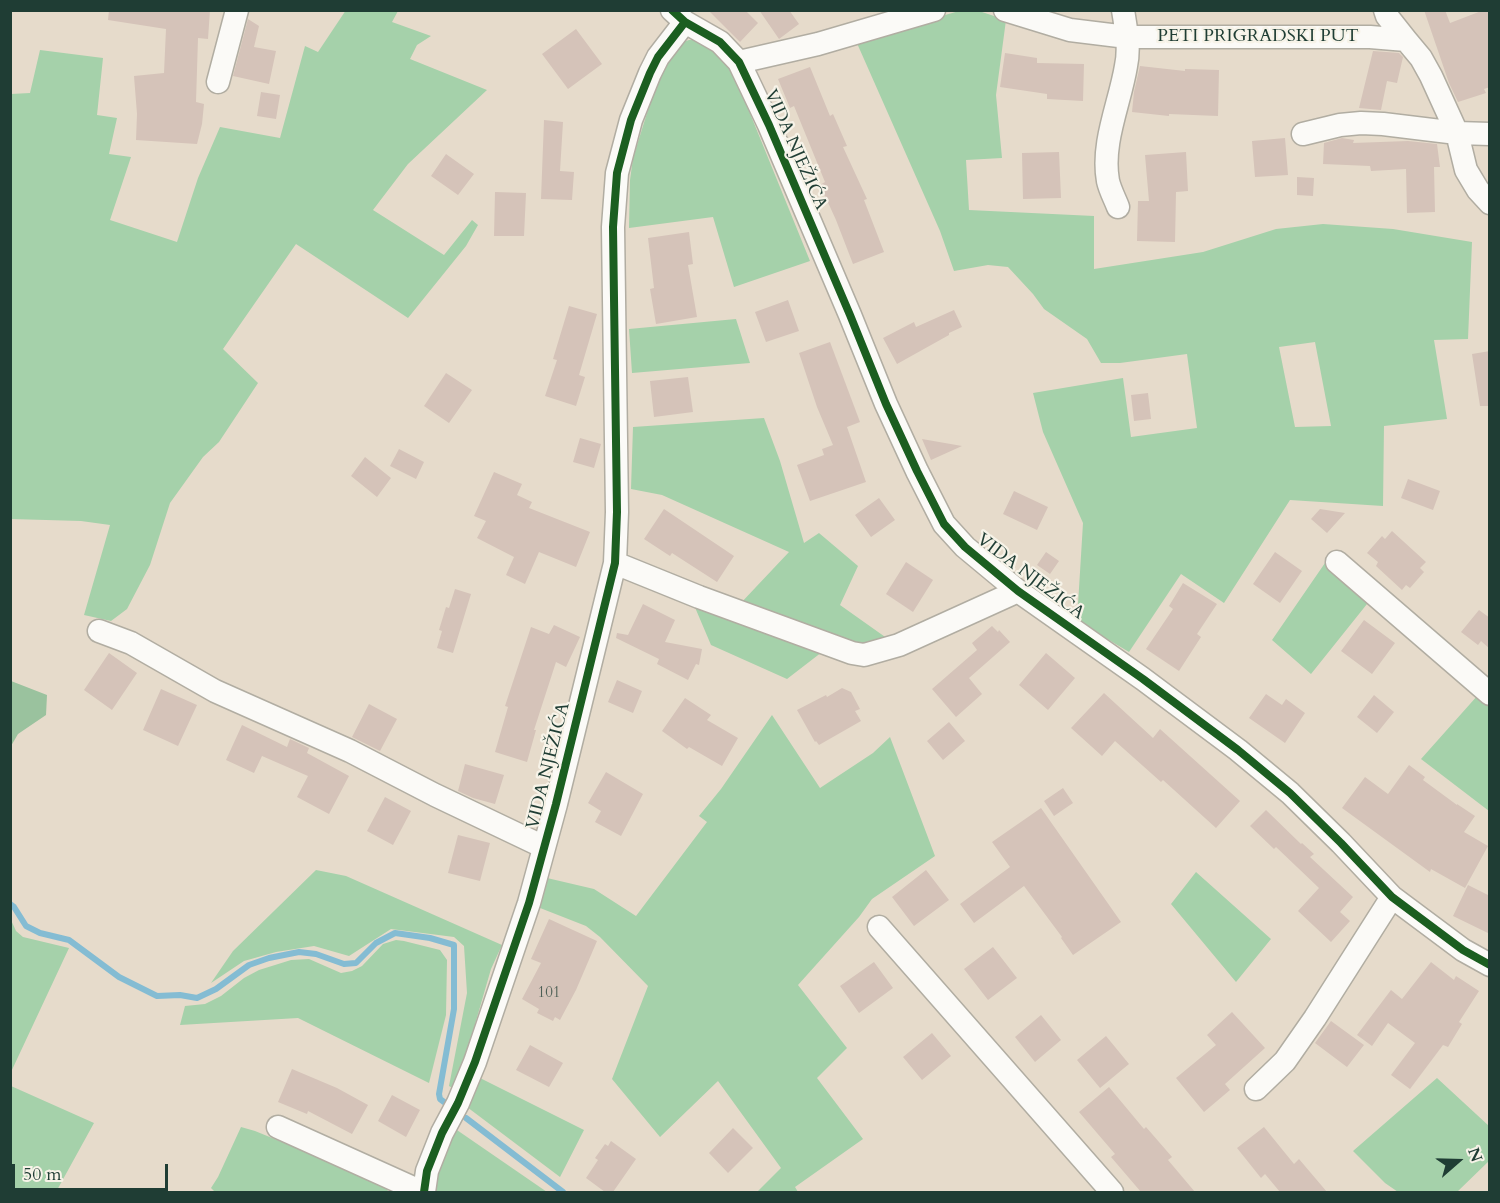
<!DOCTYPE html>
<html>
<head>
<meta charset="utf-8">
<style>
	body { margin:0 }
	#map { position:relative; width:1500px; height:1203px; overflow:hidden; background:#e6dbcb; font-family:Cardo,serif }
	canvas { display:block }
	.frame { position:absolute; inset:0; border:12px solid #1f3d34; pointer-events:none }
	.north { position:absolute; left:1428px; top:1131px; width:60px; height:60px; -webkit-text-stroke:4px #f7f3e8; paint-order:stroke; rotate:70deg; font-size:16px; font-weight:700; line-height:24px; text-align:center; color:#1f3d34 }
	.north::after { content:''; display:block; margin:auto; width:21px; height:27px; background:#1f3d34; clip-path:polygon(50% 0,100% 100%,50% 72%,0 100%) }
	.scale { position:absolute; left:12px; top:1164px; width:156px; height:27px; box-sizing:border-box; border:3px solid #1f3d34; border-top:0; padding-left:8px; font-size:18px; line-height:21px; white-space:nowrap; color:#1f3d34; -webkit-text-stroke:4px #f7f3e8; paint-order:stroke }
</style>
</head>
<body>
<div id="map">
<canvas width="1500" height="1203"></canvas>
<div class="frame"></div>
<div class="north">N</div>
<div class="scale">50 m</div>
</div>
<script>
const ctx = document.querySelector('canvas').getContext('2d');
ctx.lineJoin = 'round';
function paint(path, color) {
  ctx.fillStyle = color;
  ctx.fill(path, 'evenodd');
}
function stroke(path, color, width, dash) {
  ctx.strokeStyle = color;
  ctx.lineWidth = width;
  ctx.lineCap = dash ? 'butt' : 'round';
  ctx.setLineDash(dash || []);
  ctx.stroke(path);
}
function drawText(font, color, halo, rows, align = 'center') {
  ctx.font = font + ' Cardo,serif';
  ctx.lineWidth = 4.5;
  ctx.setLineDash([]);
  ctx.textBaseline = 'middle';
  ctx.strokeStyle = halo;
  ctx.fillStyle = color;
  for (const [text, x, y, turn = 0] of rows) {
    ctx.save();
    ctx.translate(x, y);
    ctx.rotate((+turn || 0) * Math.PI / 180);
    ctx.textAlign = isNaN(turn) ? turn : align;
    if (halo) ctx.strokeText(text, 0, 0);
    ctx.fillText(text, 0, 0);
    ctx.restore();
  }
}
paint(new Path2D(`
	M346,10L398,11L392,22L431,36L417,45L410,59L487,90L408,164L373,210L444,255L472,220L478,225L466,246L408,318L296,244L223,349L258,383L219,442L203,457L170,503L150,565L127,609L111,621L84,615L110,525L81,521L11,519V94L30,93L40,50L103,58L97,115L117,118L109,154L131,157L110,220L177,242L198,178L220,127L280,138L305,46L318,52Z
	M959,11H979L1006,20L996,95L1002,158L966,160L969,210L1094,216V269L1203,252L1276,229L1323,224L1393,229L1472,242L1468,339L1434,340L1447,419L1384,426L1383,506L1290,500L1224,603L1181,574L1129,652L1077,621L1083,523L1043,432L1033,393L1123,378L1131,437L1197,428L1187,354L1120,363H1101L1087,339L1044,309L1033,294L1008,267L988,265L954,271L940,231L856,41ZM1315,342L1331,426L1295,427L1279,347Z
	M699,39L707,43L734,74L810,261L734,287L713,217L629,228L630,180L633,158L657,81L671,54L680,43L689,40Z
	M736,319L750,363L632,373L629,329Z
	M764,418L780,461L804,543L819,533L858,566L840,605L888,639L868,645L855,644L739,605L789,552L662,495L631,489L633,427Z
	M1325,563L1371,599L1311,674L1272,640Z
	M694,605L822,652L787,679L711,645Z
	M1478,695L1489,704V811L1421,759Z
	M772,715L820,788L873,753L890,737L935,856L872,899L859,917L798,985L847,1048L817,1078L863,1139L795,1187L798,1192H757L781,1168L718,1081L660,1137L612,1079L648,986L600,937L586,926L535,906L547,878L594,889L636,916L707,822L699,816L721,789Z
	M316,870L346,876L502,945L491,969L456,1090L449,1086L467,993L464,946L454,937L391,929L349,956L314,946L276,952L244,961L211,983L233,951Z
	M1196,872L1271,939L1236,982L1171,904Z
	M11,920L16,931L23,937L69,948L11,1072Z
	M396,940L404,941L440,950L447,960L446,1015L429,1083L298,1018L180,1025L185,1006L205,1004L221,996L244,978L259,970L291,960L309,959L341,973L352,971L362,966L383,944Z
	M476,1076L584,1130L560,1177L463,1104Z
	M1437,1078L1489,1126V1161L1457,1192H1398L1385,1183L1353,1151Z
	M11,1086L94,1123L56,1192H11Z
	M241,1127L255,1131L392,1187L386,1192H215L211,1188L218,1177Z
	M454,1128L547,1192H435L440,1161Z`), '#a5d1aa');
paint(new Path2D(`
	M11,681L47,695L46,715L18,734L11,746Z`), '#9ac29e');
stroke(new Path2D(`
	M10,904L14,907L26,926L40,933L69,940L119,977L157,996L180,995L197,998L216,989L249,965L269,958L299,952L316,954L344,964L356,963L376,943L395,933L430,938L454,945V1009L439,1094L440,1099L444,1102
	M466,1118L563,1192`), '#84bcd3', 6);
paint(new Path2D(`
	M109,10H210L208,39L198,38L196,102L204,104L202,124L197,144L136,140L137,114L134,76L164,73L166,29L108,20Z
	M708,10H745L758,23L740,42Z
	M759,10H789L799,24L779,39Z
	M1424,10H1445L1450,23L1484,10H1490V87L1484,89L1486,93L1458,102L1449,83Z
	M248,19L259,26L254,47L276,51L269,84L233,76Z
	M576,29L602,64L568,89L542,54Z
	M1373,51L1399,53L1403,57L1397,83L1387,81L1381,110L1359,108Z
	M1005,53L1037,58V63L1084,64L1083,101L1047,99V94L1000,87Z
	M1140,66L1185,71V69L1219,70L1218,116L1169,114V116L1132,112L1134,92Z
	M810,67L830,116L833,114L847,146L843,147L867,199L864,200L884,252L853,264L836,220L820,185L825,182L794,106L790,108L778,79Z
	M261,92L280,95L276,119L257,116Z
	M544,120L563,122L560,171L574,172L572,200L541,199Z
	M1285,138L1288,175L1255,177L1252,141Z
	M1342,138L1354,140L1353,143L1408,141L1437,144L1440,167H1434L1435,212L1407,213L1406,169L1371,171L1370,166L1323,164L1324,143Z
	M1059,152L1061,198L1023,199L1022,153Z
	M1186,152L1188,191L1176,192L1175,242L1137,241L1138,201H1149L1145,155Z
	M446,154L474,174L458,195L431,176Z
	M1297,177L1314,178L1313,196L1297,195Z
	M495,192L526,193L524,236H494Z
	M689,232L693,264L688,265L697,317L656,324L650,289L654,288L648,238Z
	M788,300L799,331L766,342L755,312Z
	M569,306L597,314L579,375L585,377L576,406L545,396L557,360L553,359Z
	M954,310L962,327L949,333V335L897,364L883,338L914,322L916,327Z
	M830,342L860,422L847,427L866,482L810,501L797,465L824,455L822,449L833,445L817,407L799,353Z
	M1490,351V406H1480L1472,354Z
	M446,373L472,390L449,423L424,406Z
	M688,377L693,412L654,417L650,381Z
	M1148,393L1151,419L1134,421L1131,395Z
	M580,438L601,444L594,468L573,462Z
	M922,439L962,446L931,460Z
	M399,449L424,462L416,479L390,466Z
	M365,457L391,478L377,497L351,476Z
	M494,472L522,484L517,495L532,502L529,508L590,532L576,567L539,552L525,584L506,575L514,557L477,538L486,521L474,516Z
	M1408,479L1440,491L1433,510L1401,498Z
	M1014,491L1048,507L1037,530L1003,514Z
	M879,498L895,520L871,537L855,515Z
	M664,509L734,556L717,582L672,553L670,556L644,539Z
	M1320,509L1345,513L1327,533L1311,519Z
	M1392,531L1426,562L1420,568L1424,572L1410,588L1406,585L1402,590L1376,566L1378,562L1367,553L1382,536L1385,539Z
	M1046,552L1059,561L1050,574L1037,565Z
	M1275,552L1302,571L1280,603L1253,584Z
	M906,562L933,580L913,612L886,594Z
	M1183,583L1217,604L1197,634L1201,637L1179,671L1146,649L1173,609L1169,606Z
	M455,589L471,594L453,653L437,648L442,631L439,630L446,607L449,608Z
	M643,604L675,620L665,642L702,649L699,665L696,664L688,680L657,664L659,659L616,638L617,633L628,635Z
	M1479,610L1490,618V649L1481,641L1478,645L1461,632Z
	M1364,620L1395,643L1372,674L1341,651Z
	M554,625L580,637L566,667L556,662L534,730H536L527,762L495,752L508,707L505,706L531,627L549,634Z
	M992,626L998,632L999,630L1010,642L969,678L982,694L956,717L932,689L977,650L972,643Z
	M109,653L137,673L112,710L84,690Z
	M1046,653L1075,678L1048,710L1019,685Z
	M617,680L642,691L633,713L608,702Z
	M842,688L851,692L860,709L855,711L861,721L819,745L816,741L815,742L797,710L826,695L827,697Z
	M161,689L197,705L178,746L143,730Z
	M1104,693L1153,738L1160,729L1240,801L1216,828L1163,780L1161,782L1115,741L1102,756L1071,728Z
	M1266,694L1282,705L1286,699L1305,713L1285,743L1249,718Z
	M1374,695L1394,712L1377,733L1357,717Z
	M685,698L711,715L707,720L738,738L722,766L689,747L687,749L662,731Z
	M369,704L397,719L380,751L352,737Z
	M949,722L965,741L943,760L927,741Z
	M242,725L287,747L290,739L309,748L307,753L349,776L329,814L297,797L308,776L262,756L254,773L226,760Z
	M465,764L504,775L495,804L473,798L458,791Z
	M1409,765L1425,777L1423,780L1457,805V804L1475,816L1464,832L1488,846L1465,888L1431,869L1430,872L1342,808L1365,777L1388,794Z
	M606,772L643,794L621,836L595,822L601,811L588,803Z
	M1063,788L1073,803L1054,816L1044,801Z
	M385,797L411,811L393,845L367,831Z
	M1041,808L1121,922L1073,955L1061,938L1062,937L1024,886L974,923L960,904L1010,867L992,842Z
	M1266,810L1301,844L1302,843L1314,854L1310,857L1353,897L1340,912L1350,921L1331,942L1298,911L1319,888L1276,847L1274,849L1250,826Z
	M458,835L490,843L480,881L448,873Z
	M926,870L949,900L914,926L892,897Z
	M1468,885L1490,896V934L1453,916Z
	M549,919L597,941L576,990L560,1020L555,1017L553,1021L537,1013L539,1009L522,999L541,963L531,959Z
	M993,947L1017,978L988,1000L964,969Z
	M874,962L893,988L859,1013L840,986Z
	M1431,962L1454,980L1456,976L1479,991L1459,1022L1462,1024L1448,1047L1443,1045L1410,1089L1391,1075L1415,1043L1388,1023L1372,1046L1357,1035L1391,990L1402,999Z
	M1232,1012L1265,1048L1225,1084L1230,1090L1204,1112L1176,1078L1216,1045L1207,1035Z
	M1041,1015L1061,1040L1035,1062L1015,1037Z
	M1331,1021L1364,1045L1347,1067L1315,1043Z
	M932,1033L951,1056L922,1080L903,1057Z
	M1106,1036L1129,1064L1100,1088L1077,1060Z
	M530,1045L563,1063L549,1087L516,1070Z
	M292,1069L337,1088L368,1105L352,1134L308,1111L307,1114L278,1102Z
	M1109,1087L1144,1129L1146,1127L1172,1157L1168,1160L1195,1192H1141L1111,1157L1115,1154L1079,1112Z
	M392,1095L420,1110L406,1137L378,1121Z
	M1264,1127L1294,1164L1299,1159L1327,1192H1280L1265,1174L1261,1178L1237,1148Z
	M733,1128L753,1148L728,1173L709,1153Z
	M611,1141L636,1159L613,1192H605L586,1178L598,1160L595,1158L605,1144L608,1146Z`), '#d5c3b9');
const minor = new Path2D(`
	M672,10L685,22L720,42L739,62L769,125L850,315L886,404L917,471L944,524L965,547L1018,591L1143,679L1238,750L1290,793L1341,843L1392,897L1463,950L1490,965
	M1005,10L1070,30L1127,37H1370L1406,40L1421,58L1431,76L1457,133L1466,170L1478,190L1490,203
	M1385,10L1387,16L1406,40
	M739,62L818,44L934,10
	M218,82L237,10
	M1303,134L1340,125L1361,123L1383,124L1457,133L1490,134
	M1118,207C1115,199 1110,190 1108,181C1101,143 1120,103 1126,66C1130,48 1126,29 1123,10
	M1337,562L1490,694
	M615,563L699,597L852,653L864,655L899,645L1018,591
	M99,631L131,643L215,691L350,751L435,795L544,847
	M879,927L1112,1192
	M1256,1089L1285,1061L1315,1018L1392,897
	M278,1127L422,1192
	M424,1192L427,1171L442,1133L458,1103L475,1062L529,903L556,804L615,563L617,512L613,227L617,173L631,120L650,73L658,57L685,22`);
stroke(minor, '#b1ada2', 25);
stroke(minor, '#fbfaf7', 22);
stroke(new Path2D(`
	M672,10L685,22L720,42L739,62L769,125L850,315L886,404L917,471L944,524L965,547L1018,591L1143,679L1238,750L1290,793L1341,843L1392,897L1463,950L1490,965
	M424,1192L427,1171L442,1133L458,1103L475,1062L529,903L556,804L615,563L617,512L613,227L617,173L631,120L650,73L658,57L685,22`), '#1b5e20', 8);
drawText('15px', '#4c5e55', null, [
	["101",549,994]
]);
drawText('18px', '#1f3d34', '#f7f3e8', [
	["PETI PRIGRADSKI PUT",1258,37],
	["VIDA NJEŽIĆA",795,150,66],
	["VIDA NJEŽIĆA",1030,577,37],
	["VIDA NJEŽIĆA",549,766,-76]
]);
</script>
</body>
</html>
